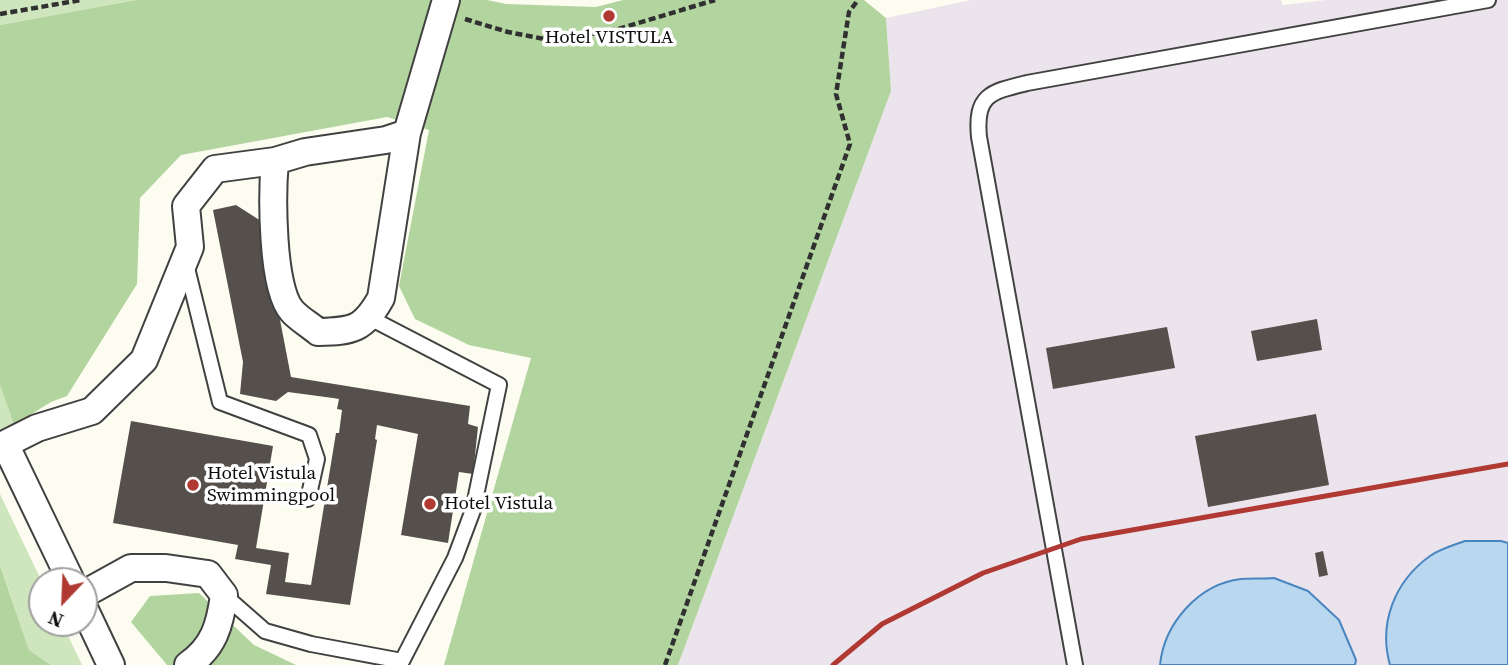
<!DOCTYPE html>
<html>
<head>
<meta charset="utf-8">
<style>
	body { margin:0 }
	#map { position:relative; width:1508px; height:665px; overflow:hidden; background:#fdfcf1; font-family:"Source Serif 4",serif }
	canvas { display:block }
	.north { position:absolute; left:28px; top:567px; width:70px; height:70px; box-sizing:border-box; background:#fff; border:2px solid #9f9f9f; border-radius:50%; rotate:203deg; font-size:19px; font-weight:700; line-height:28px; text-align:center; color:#0e0e0e }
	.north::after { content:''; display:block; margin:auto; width:24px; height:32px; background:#b03934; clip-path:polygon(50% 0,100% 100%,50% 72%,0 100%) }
</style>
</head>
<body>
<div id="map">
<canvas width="1508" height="665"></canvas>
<div class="north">N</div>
</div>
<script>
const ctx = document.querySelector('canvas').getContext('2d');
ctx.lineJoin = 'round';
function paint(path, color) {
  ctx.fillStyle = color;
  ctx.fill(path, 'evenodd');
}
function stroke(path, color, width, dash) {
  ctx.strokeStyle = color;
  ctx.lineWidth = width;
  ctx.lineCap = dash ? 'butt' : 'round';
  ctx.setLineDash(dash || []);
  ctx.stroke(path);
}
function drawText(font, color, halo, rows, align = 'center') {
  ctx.font = font + ' "Source Serif 4",serif';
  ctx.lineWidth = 7;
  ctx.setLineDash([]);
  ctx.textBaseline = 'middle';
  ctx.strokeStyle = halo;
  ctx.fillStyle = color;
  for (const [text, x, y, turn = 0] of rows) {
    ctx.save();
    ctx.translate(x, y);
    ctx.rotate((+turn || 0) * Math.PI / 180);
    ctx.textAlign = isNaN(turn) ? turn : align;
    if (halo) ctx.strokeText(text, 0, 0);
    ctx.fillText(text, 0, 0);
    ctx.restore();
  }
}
paint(new Path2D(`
	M971,0H1281L1283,5L1326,0H1508V665H678L891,91L886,18Z`), '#ece4ec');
paint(new Path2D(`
	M0,0H136L0,25Z
	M0,385L14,425L0,434Z
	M0,494L42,582V623H62L82,665H51L29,650L0,564Z`), '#cfe5bd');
paint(new Path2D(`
	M136,0H487L506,4L596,7L623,0H864L886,18L891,91L678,665H444L531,358L469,345L415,319L399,286L429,130L387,117L181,155L140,198L137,284L67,396L51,402L14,425L0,385V25Z
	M0,565L29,650L51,665H0Z
	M199,593L254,645L296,665H167L131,622L150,596Z`), '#b2d49e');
const water = new Path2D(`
	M1465,541H1501L1508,543V665H1390C1378,623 1395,581 1430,556C1440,549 1454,545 1465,541Z
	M1274,578L1308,591L1339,620L1356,660L1355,665H1160C1164,624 1198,584 1241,579C1252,578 1263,579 1274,578Z`);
paint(water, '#bad7f0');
stroke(water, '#4986bf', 2);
paint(new Path2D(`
	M236,205L261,221L291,377L470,406L468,424L478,427L473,474L459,472L448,543L401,535L418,434L377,425L375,439L377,440L350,605L266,594L271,565L235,559L238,545L113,523L131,421L273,446L256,548L289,553L285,582L311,585L336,433H339L342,410L337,409L339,399L333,398L288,392L276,401L240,394L243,362L213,210Z
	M1317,319L1322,350L1257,361L1251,331Z
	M1167,327L1175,368L1053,389L1046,348Z
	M1316,414L1329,485L1208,507L1195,436Z
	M1323,551L1328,575L1319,577L1315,553Z`), '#56504c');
const lane = new Path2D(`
	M186,264L220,402L309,435L317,459L308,499
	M224,595L265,631L311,644L402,661L455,558L473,510L499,385L370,318
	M1075,665L979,137C975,95 990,92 1027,83L1488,0`);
const street = new Path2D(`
	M275,161C272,192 271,288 292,311C299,319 310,325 318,332C353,331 363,330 381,298L407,133L446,0
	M71,581L5,444L37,428L92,411L144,360L190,247L186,206L215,169L275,161L305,152L386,140L407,133
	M84,594L131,568H166L208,574L224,595C220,625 214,647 188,665
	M84,608L111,665`);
stroke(lane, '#414141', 18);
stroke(street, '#414141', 30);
stroke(new Path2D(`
	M0,14L81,0
	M465,19L508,32L555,41L618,29L715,0
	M665,665L850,144L836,94L849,12L858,0`), '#303030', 4.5, [7, 3.5]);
stroke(lane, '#fff', 14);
stroke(street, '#fff', 26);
stroke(new Path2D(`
	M833,665L882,624L983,573L1081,539L1508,464`), '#b03934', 5);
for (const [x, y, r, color] of [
	[609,16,7,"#b03934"],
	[193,485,7,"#b03934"],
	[430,504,7,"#b03934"]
]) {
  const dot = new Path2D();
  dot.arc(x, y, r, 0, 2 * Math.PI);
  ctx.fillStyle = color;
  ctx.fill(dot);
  stroke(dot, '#fff', 2.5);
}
drawText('19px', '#0e0e0e', '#fff', [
	["Hotel VISTULA",609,38,"center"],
	["Hotel Vistula",207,474],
	["Swimmingpool",207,496],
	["Hotel Vistula",444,504]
], 'left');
</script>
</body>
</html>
